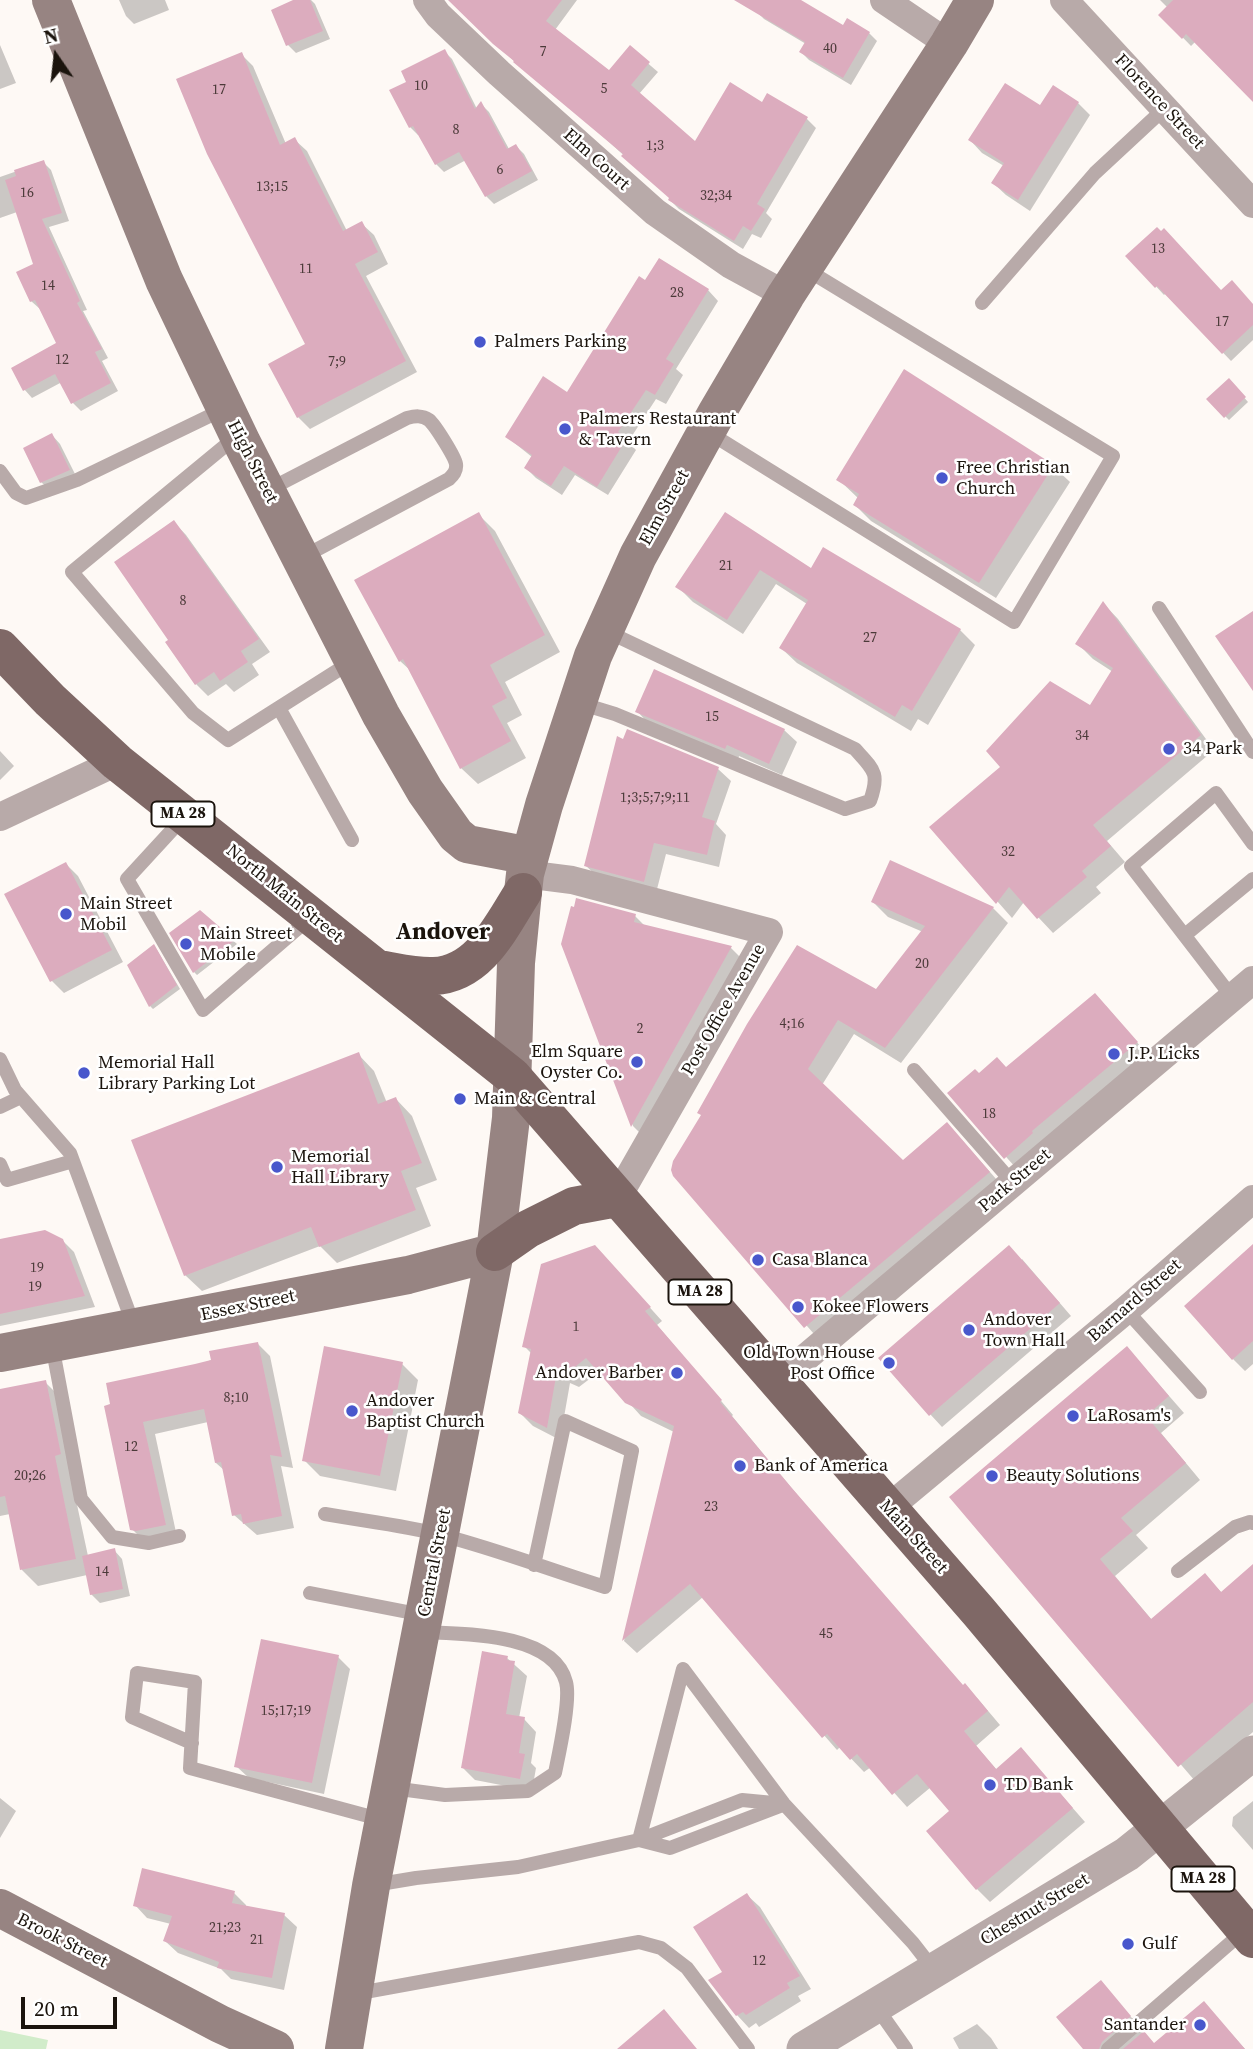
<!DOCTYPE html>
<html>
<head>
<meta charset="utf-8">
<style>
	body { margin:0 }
	#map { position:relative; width:1253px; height:2049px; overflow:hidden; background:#fef9f5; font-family:"Source Serif 4",serif }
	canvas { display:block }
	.north { position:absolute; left:21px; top:21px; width:70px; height:70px; -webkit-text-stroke:5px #fff; paint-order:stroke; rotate:346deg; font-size:19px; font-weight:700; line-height:28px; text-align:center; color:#1b140d }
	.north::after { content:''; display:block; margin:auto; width:24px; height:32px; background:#1b140d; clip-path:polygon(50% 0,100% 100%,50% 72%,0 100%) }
	.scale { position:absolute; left:21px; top:1997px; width:96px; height:32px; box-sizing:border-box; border:4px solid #1b140d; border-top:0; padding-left:9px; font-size:21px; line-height:24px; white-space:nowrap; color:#1b140d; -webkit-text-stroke:5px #fff; paint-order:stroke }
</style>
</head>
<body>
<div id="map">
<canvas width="1253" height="2049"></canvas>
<div class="north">N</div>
<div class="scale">20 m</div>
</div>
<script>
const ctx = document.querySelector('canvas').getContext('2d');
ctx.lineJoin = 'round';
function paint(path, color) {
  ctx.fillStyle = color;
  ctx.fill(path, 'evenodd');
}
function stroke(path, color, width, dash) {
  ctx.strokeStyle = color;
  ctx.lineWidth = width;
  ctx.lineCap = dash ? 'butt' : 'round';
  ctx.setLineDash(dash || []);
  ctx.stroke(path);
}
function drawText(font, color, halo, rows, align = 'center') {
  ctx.font = font + ' "Source Serif 4",serif';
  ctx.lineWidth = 5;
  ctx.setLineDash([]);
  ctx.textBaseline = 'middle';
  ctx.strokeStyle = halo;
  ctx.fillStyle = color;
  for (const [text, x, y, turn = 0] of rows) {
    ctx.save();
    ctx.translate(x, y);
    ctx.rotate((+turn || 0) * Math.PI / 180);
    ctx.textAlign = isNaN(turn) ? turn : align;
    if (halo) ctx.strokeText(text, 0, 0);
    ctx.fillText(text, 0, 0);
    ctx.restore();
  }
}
paint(new Path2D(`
	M0,2030L48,2040L46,2049H0Z`), '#d1ecca');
paint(new Path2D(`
	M119,0H165L169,10L134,24L126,16Z
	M298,0H311L315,4L330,39L296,53L288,45L273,11Z
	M450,0H577L555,30L610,72L630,48L658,72L639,94L696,143L763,104L768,96L807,119L816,128L766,213L772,219L761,238L752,234L743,249L679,209L670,200L671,198L578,114L515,62Z
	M762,0H797L844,27L869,33L877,41L851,85L809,60L801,52L806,44L764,19L756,11Z
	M1160,0H1225L1253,29V94L1196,41L1191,46L1161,15L1168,8Z
	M0,45L16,83L0,89Z
	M444,51L452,59L477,109L481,104L489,112L509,149L516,146L524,154L538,180L494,204L486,196L466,160L444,172L436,164L420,134L418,135L410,127L408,82Z
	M241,54L253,66L286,144L295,140L307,151L347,231L362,224L374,235L388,264L366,276L417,372L310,429L298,417L307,345Z
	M1078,103L1090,115L1030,211L1006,195L993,183L1004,166L982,153L970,140L1040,108Z
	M43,162L51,170L69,221L49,227L87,310L83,311L108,358L102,361L118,391L81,411L73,403L62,382L32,398L24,389L58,344L40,309L31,301L35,265L17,212L0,218V177Z
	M1128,256L1253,305V340L1231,361L1166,293L1164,295Z
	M645,282L708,290L718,301L676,369L683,375L666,404L656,399L628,442L636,450L608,495L575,475L562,495L536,478L526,468L532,457L507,437L568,394Z
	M905,372L1053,466L1070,482L996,598L871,521L855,505L859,499L839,480Z
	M1229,380L1248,402L1229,420L1208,399Z
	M52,435L60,444L77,478L50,490L41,482Z
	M479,515L495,531L560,652L505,682L522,715L507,723L526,758L478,784L461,768L411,671L400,661Z
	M725,515L811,571L960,630L975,645L928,725L918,719L911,731L797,663L781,648L807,604L776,584L743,634L693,602L678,587Z
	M174,522L186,535L270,652L252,664L259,675L234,692L226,684L208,696L196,684Z
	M1104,604L1118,619L1214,750L1107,841L1125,862L1096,887L1101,893L1053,933L1024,902L1012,918L932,827L1091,708L1113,672L1093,659L1078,644Z
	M637,711L784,730L797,742L782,775L739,756L738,760L649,724Z
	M0,751L14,766L0,780Z
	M718,769L731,781L716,824L726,835L719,867L666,854L656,893L599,878L586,866Z
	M66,864L78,876L123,962L64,993L52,981Z
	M873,902L993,908L1008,923L901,1063L854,1034L822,1085L903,1162L962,1140L1004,1188L821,1342L675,1175L703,1116L877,991L923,932L888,917Z
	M200,912L237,944L197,975L194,972Z
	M635,916L646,927L731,948L747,964L648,1141L633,1126L563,943Z
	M157,950L180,989L153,1009L150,1006Z
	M1106,1006L1147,1054L1016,1168L950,1094L979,1076L1007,1069Z
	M358,1054L374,1071L387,1103L396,1099L412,1116L437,1180L416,1188L431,1226L337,1263L320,1246L202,1291L185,1275Z
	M62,1240L74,1252L95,1307L0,1326V1241Z
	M1253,1247V1364L1245,1371L1233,1359Z
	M1022,1259L1071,1316L942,1427L930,1414Z
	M608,1261L662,1321L657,1325L733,1415L732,1416L804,1503L964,1687L978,1699L1000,1725L976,1746L997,1770L1021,1749L1085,1822L990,1902L977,1889L951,1812L931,1787L907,1807L871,1767L864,1772L840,1747L837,1750L703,1597L637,1653L624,1641L674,1432L641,1416L600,1371L579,1387L570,1383L560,1440L533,1426L520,1413L532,1354L524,1346Z
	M257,1343L270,1356L293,1468L281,1466L294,1528L257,1535L234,1515L225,1471L216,1463L208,1422L155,1434L177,1537L145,1542L132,1529L106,1407L195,1366Z
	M402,1364L418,1380L396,1491L320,1476L304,1460Z
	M1142,1365L1184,1413L1161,1433L1200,1480L1136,1535L1148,1548L1115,1576L1152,1620L1205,1575L1222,1593L1253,1567V1732L1195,1781L951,1497Z
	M45,1382L61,1398L70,1472L88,1556L114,1550L122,1559L130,1596L100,1603L91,1594L87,1575L38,1586L22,1570L10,1514L0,1516V1391Z
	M338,1657L350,1669L324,1794L249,1778L236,1766Z
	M507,1658L527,1676L519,1718L524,1719L536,1732L531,1763L536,1768L532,1791L475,1780L463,1768Z
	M0,1798L16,1811L0,1838Z
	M1253,1801V1850L1232,1826L1233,1817Z
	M234,1893L246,1905V1907L284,1915L297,1927L284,1990L231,1979L221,1969L178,1953L165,1941L171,1924L147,1918L135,1905Z
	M747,1895L760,1907L811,1989L798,1996L801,2001L759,2027L756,2023L749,2028L737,2015L724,1972Z
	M1101,1982L1155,2045L1204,2003L1245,2049H1085Z
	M977,2024L991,2038L998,2049H959L953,2038Z`), '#0003');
paint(new Path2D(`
	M293,0H310L323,31L286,46L271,10Z
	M448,0H562L546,21L609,70L630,45L650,62L631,85L695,141L730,82L762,102L767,93L808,117L757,204L765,209L751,231L743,226L734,241L668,200L669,198L621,156L623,154L513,62L514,61L493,44Z
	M734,0H801L843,25L847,18L870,32L843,78L799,52L805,42Z
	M1173,0H1253V102L1186,34L1182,39L1158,15Z
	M445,49L475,109L481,101L507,149L516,144L532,171L485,197L459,152L435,165L413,126L409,128L389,90L406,82L401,71Z
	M242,52L280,145L295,137L343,231L362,221L378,252L355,264L406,361L297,418L268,364L305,344L207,154L176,79Z
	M1005,83L1040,105L1053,85L1079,102L1018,200L991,183L1004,163L968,140Z
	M44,160L62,213L42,219L80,301L77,303L102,349L95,352L111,383L71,404L55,374L23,391L11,368L56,343L35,300L30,302L16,272L33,264L5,180L16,176L14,170Z
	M1157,227L1161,231L1164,228L1221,290L1232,280L1253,304V325L1222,354L1157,286L1155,288L1125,256Z
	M659,258L709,289L666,359L674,364L655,395L646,390L618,432L627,438L597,487L564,466L551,486L524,468L532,455L505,437L543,376L567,392L639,276L645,280Z
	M904,369L1054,465L979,583L853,505L859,494L836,480Z
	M1229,378L1246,397L1224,418L1206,399Z
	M52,433L70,470L40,483L23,448Z
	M479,512L545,635L490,665L507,698L492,706L511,741L460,769L403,659L399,662L354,580Z
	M725,512L811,568L823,547L961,629L912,711L902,705L895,717L779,648L808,600L760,570L727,620L675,587Z
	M174,520L259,639L241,651L248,662L220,681L214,672L195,685L165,642L168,640L114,562Z
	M1103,601L1201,735L1093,825L1111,846L1082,871L1087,877L1037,919L1009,887L996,904L929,827L1000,767L986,751L1050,681L1090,705L1113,668L1075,644Z
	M1253,611V691L1215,636Z
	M654,669L785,729L769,764L727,745L725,749L635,712Z
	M627,729L719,767L702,817L715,821L707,855L654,843L644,882L584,866L617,736L623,739Z
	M890,860L994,907L885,1048L838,1020L808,1069L903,1160L947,1122L990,1172L804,1328L673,1176L671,1170L673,1161L701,1115L697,1113L747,1024L797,945L876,989L925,926L871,902Z
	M66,862L112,950L50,982L4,894Z
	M576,898L636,914L634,922L732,946L631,1127L561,944L571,906L574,907Z
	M200,910L235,940L193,973L169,933Z
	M154,944L177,985L149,1007L127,965Z
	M1095,993L1138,1042L1032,1131L1033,1133L1004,1159L947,1093L975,1069L979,1073L997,1057L1006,1067Z
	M359,1052L378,1104L396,1097L422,1163L401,1171L416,1210L319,1247L311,1227L184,1276L131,1140Z
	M45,1230L63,1239L85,1296L0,1314V1239Z
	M1253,1244V1341L1232,1360L1184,1306Z
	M595,1245L651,1307L645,1311L722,1400L720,1402L791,1487L963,1685L965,1683L988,1711L964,1731L996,1769L1021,1747L1073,1808L976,1890L926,1831L949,1811L917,1774L892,1795L857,1754L850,1760L827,1734L822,1738L690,1584L622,1641L674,1426L625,1403L586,1358L565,1375L557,1371L547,1428L518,1413L531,1349L522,1347L541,1264Z
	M1009,1245L1060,1303L929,1416L878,1358Z
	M258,1342L282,1457L270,1455L282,1516L243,1524L241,1514L232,1516L221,1462L215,1463L204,1409L143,1422L166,1525L136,1531L130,1530L104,1406L110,1404L106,1383L195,1364L211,1360L209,1351Z
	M324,1346L403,1362L380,1476L302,1461Z
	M1127,1346L1169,1396L1146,1416L1186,1463L1121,1518L1133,1531L1100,1559L1151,1619L1205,1573L1221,1592L1253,1564V1702L1178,1767L949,1497Z
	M46,1380L61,1454L55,1456L76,1559L20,1570L5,1496L0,1497V1389Z
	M115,1548L123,1589L90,1595L82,1556Z
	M261,1639L339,1655L312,1783L234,1767Z
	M482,1651L508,1656L507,1660L515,1661L506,1714L525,1717L519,1753L525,1754L520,1779L461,1768Z
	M142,1868L235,1891L232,1903L285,1913L272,1978L217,1968L219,1962L163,1941L172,1916L133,1906Z
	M747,1893L800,1976L787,1983L790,1988L746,2015L743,2012L736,2016L708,1980L722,1972L693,1927Z
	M1101,1980L1131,2016L1102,2042L1099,2049H1083L1056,2017Z
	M1204,2001L1245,2049H1123L1144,2031L1154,2043Z
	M664,2009L697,2049H617Z`), '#dcacbe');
stroke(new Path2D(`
	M982,303L1095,173L1165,108
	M708,432L1014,622L1113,456L804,268
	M237,436L72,572L193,713L228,740L351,662
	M0,471L16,493L26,498L77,480L224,409
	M268,490L407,418C415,416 422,415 429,420C435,425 455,457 456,464C457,471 453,475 449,479L301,558
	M1159,608L1253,752
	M579,703L615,714L845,809L870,801C880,773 874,770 855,749L606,631
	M279,708L352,840
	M184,817L127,879L203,1010L311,917
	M1185,935L1253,879
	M1232,997L1131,866L1216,793L1253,844
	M0,1059L15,1090L70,1153L134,1326
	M914,1070L1013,1183
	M0,1107L21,1097
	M0,1164L7,1180L73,1161
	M1126,1310L1200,1392
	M52,1345L81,1499L112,1537L149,1543L179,1536
	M325,1514C363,1521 403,1525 441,1535C496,1549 550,1570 605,1587L632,1451L565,1421L534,1565
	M1178,1571L1235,1527L1250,1522L1253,1523
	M310,1593L423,1615
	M192,1743L132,1717L137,1673L195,1682L190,1768L383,1820
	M392,1788L445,1795L528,1791L555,1773C559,1753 571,1700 566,1682C553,1632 462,1634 421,1632
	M639,1840L683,1669L784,1804L913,1943L934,1970
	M639,1840L670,1848L780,1806
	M374,1885L416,1878L518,1867L639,1840L742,1800L784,1804
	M354,1994L639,1942L661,1948L687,1968L748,2049
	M875,2005L906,2049
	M1108,2049L1244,1931`), '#b8aaa9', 14);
stroke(new Path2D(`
	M427,0L438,15L499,73L655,212L731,265L786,295
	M884,0L949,44
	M1064,0L1253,204
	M0,817L117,762
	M525,874L572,880L769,932L617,1198
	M778,1381L1253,980
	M887,1509L1126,1310L1253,1199`), '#b8aaa9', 28);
stroke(new Path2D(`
	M804,2049L1127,1854L1253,1753`), '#b8aaa9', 35);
stroke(new Path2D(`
	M51,0L164,280L242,443L381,715L425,791L456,835L467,844L530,856
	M0,1353L408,1275L495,1252
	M0,1908L220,2024L275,2049
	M344,2049L371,1886L495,1252L511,1118L516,963L523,892L525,874L544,805L593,656L638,556L716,414L786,295L949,44L975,0`), '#978482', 38);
stroke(new Path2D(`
	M0,648L50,700L117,762L512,1076L979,1612L1253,1939
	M379,969C397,972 416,977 434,976C480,974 501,926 523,892
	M495,1252L528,1229L574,1206L617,1198`), '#7f6866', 38);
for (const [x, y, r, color] of [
	[480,342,7,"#4857cc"],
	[565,429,7,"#4857cc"],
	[942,478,7,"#4857cc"],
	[1169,749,7,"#4857cc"],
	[66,914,7,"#4857cc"],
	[186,944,7,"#4857cc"],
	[1114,1054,7,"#4857cc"],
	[637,1062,7,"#4857cc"],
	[84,1073,7,"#4857cc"],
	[460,1099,7,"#4857cc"],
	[277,1167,7,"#4857cc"],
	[758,1260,7,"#4857cc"],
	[798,1307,7,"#4857cc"],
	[969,1330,7,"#4857cc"],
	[889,1363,7,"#4857cc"],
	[677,1373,7,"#4857cc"],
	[352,1411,7,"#4857cc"],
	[1073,1416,7,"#4857cc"],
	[740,1466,7,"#4857cc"],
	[992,1476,7,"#4857cc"],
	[990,1785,7,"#4857cc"],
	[1128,1944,7,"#4857cc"],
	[1200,2025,7,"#4857cc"]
]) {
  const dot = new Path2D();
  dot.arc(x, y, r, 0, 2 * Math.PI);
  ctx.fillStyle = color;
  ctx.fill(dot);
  stroke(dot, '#fff', 2.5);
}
drawText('14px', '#4b3a39', null, [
	["40",830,49],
	["7",543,52],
	["10",421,86],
	["5",604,89],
	["17",219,90],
	["8",456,130],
	["1;3",655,146],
	["6",500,170],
	["13;15",272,187],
	["16",27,193],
	["32;34",716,196],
	["13",1158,249],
	["11",306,269],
	["14",48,286],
	["28",677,293],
	["17",1222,322],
	["12",62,360],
	["7;9",337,362],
	["21",726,566],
	["8",183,601],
	["27",870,638],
	["15",712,717],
	["34",1082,736],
	["1;3;5;7;9;11",655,798],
	["32",1008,852],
	["20",922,964],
	["4;16",792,1024],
	["2",640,1029],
	["18",989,1114],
	["19",37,1268],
	["19",35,1287],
	["1",576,1327],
	["8;10",236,1398],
	["12",131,1447],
	["20;26",30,1476],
	["23",711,1507],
	["14",102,1572],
	["45",826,1634],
	["15;17;19",286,1711],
	["21;23",225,1928],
	["21",257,1940],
	["12",759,1961]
]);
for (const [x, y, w] of [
	[183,814,63],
	[700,1292,63],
	[1203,1879,63]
]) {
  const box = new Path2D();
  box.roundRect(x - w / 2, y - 12.5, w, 25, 5);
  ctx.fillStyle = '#fff';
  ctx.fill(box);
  stroke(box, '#1b140d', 2);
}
drawText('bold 16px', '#1b140d', null, [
	["MA 28",183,814],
	["MA 28",700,1292],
	["MA 28",1203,1879]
]);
drawText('18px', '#1b140d', '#fff', [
	["Florence Street",1159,102,47],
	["Elm Court",596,160,42],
	["High Street",252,462,63],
	["Elm Street",665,508,-61],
	["North Main Street",284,894,39],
	["Post Office Avenue",724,1010,-60],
	["Park Street",1015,1181,-40],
	["Barnard Street",1135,1301,-41],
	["Essex Street",248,1306,-12],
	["Main Street",913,1537,48],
	["Central Street",435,1563,-79],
	["Chestnut Street",1035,1910,-31],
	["Brook Street",62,1941,27]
]);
drawText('18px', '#1b140d', '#fff', [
	["Palmers Parking",494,342],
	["Palmers Restaurant",579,419],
	["& Tavern",579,440],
	["Free Christian",956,468],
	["Church",956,489],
	["34 Park",1183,749],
	["Main Street",80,904],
	["Mobil",80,925],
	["Main Street",200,934],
	["Mobile",200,955],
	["Elm Square",623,1052,"right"],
	["Oyster Co.",623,1073,"right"],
	["J.P. Licks",1128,1054],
	["Memorial Hall",98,1063],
	["Library Parking Lot",98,1084],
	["Main & Central",474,1099],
	["Memorial",291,1157],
	["Hall Library",291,1178],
	["Casa Blanca",772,1260],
	["Kokee Flowers",812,1307],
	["Andover",983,1320],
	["Town Hall",983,1341],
	["Old Town House",875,1353,"right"],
	["Post Office",875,1374,"right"],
	["Andover Barber",663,1373,"right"],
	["Andover",366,1401],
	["Baptist Church",366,1422],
	["LaRosam's",1087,1416],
	["Bank of America",754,1466],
	["Beauty Solutions",1006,1476],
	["TD Bank",1004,1785],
	["Gulf",1142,1944],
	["Santander",1186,2025,"right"]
], 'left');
drawText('bold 24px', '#1b140d', '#fff', [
	["Andover",443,933]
]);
</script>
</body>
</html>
